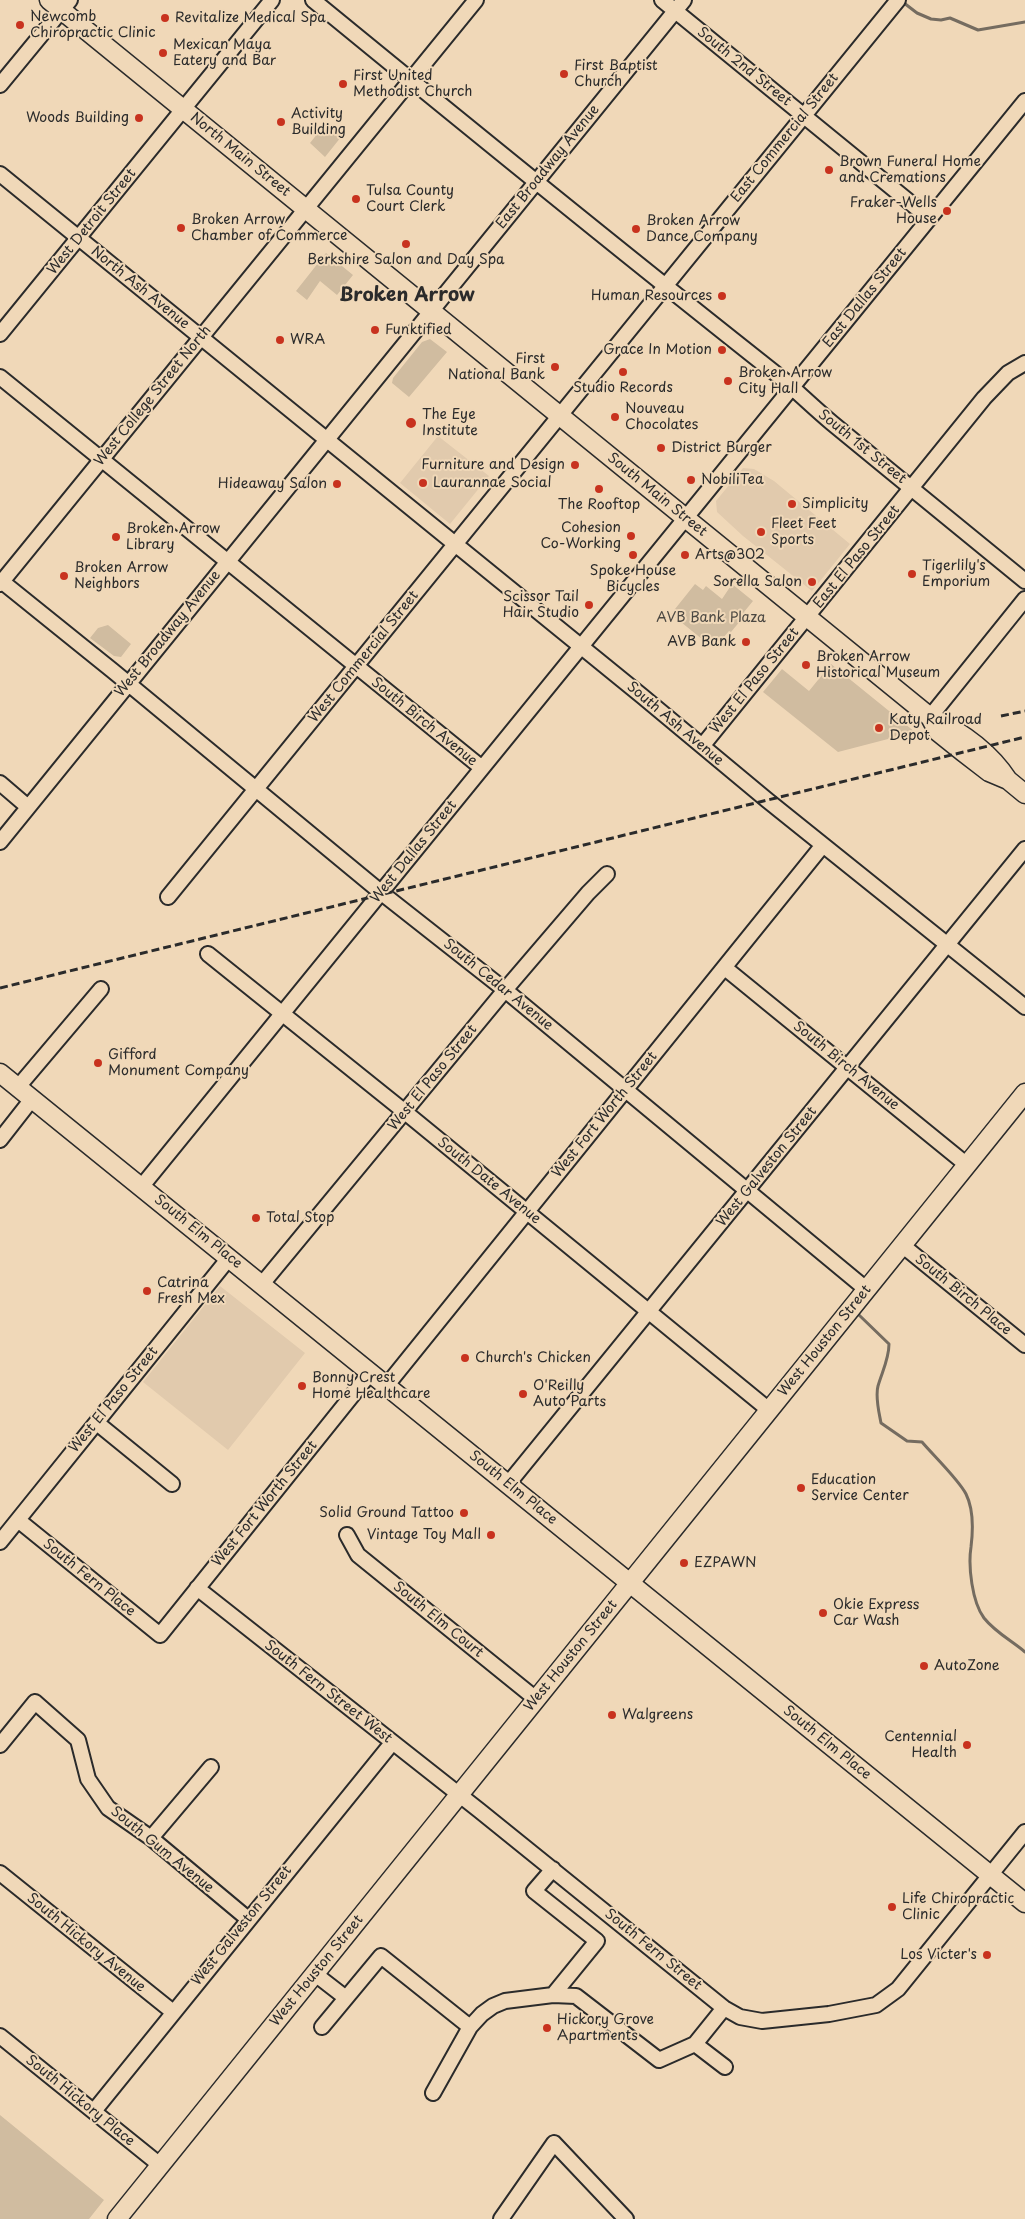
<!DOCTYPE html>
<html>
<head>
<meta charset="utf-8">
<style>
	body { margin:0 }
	canvas { display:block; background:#f0d8b8 }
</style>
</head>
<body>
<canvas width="1025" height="2219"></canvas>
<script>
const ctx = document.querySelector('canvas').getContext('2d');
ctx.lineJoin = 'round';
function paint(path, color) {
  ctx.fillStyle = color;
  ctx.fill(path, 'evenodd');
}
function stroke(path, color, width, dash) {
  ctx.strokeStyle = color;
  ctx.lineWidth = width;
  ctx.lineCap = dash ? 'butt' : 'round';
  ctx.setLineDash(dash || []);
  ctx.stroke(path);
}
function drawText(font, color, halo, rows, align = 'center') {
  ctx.font = font + ' "Playpen Sans",sans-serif';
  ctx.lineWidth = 4;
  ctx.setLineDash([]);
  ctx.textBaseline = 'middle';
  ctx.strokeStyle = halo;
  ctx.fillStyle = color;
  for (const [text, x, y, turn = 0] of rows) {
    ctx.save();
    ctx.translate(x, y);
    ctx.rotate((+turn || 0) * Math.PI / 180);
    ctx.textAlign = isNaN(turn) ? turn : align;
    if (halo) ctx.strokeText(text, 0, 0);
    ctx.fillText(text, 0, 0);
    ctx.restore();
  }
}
paint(new Path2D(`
	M438,436L489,476L450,524L400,483Z
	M743,468L754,469L774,481L850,544L812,591L743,536L717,512L716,501Z
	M220,1286L305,1353L228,1450L143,1382Z`), '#e1caad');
paint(new Path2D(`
	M326,123L341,137L325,157L310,143Z
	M326,253L353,275L337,295L320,281L307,300L296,291Z
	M430,339L447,352L409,397L392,383L393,378L422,342Z
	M695,584L703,590L706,586L722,599L732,584L753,601L744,612L746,614L731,632L729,631L723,638L725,640L722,644H717L713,648L671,614Z
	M108,625L131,644L121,657L114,656L90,638L98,628Z
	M831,664L915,732L838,752L763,692L782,669L809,691Z
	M0,2115L104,2200L89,2219H0Z`), '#d0bca0');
stroke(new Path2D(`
	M904,3L917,13L931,19L941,20L950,18L978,30L1025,22
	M859,1315L889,1344C889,1359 882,1372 878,1386C875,1397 879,1412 881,1423L907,1441L922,1442C933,1455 959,1480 966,1494C974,1510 973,1531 971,1547C968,1566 972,1602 984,1618C995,1632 1012,1641 1025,1652`), '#756c60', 3);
const minor = new Path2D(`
	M313,0C468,127 623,253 780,377C798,392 814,408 832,423C896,476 960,528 1025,581
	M662,0L929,218
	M0,85L70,0
	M0,174L642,696L767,800L1025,1007
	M0,334L272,0
	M0,377L482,768
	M0,580L113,671L383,894L505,990L866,1289
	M0,584L476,0
	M930,717L1025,599
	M703,745L984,398L1008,373L1025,363
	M0,783L28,807
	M0,842L684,0
	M168,897L898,0
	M208,954L405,1112L769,1410
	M725,968L967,1165
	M18,1087L101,989
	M0,1140L32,1099
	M142,1186L1025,101
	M902,1245L1025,1345
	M262,1284L505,990L588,893L607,874
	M387,1385L823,845
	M97,1423L172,1484
	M508,1484L1025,849
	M18,1520L160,1635L371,1372
	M347,1535L358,1555L536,1699
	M0,1542L229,1258
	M197,1588L480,1811L724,2008L740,2017L762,2021L829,2014L876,2005L898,1989L1025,1832
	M0,1745L35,1702L78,1740L88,1779L108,1808L151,1838L248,1919
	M151,1838L211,1767
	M553,1869L534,1891L597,1941L553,1995
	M0,1873L173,2012
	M315,1974L346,1998
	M322,2027L381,1956L470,2027L433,2093
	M470,2027L482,2014L493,2006L505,2001L553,1995L576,1996L659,2060L695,2044L724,2008
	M0,2036L160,2165
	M695,2044L725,2067
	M94,2111L392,1743
	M501,2219L554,2143L626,2219`);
const major = new Path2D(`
	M49,0L930,717C962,732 989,751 1008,780
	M931,719L938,732L963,752L989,772L1008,780L1025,794
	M0,1073L1025,1903
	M117,2219L1025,1093`);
stroke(minor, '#2b2b2b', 18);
stroke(major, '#2b2b2b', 21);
stroke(minor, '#f0d8b8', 14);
stroke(major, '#f0d8b8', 18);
stroke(new Path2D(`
	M1001,716L1025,711
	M0,988L1025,737`), '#2b2b2b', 3, [8, 4]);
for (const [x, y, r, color] of [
	[165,18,5,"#c8321e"],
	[20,25,5,"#c8321e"],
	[163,53,5,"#c8321e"],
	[564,74,5,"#c8321e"],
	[343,84,5,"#c8321e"],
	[139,118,5,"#c8321e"],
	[281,122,5,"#c8321e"],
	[829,170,5,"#c8321e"],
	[356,199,5,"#c8321e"],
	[947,211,5,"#c8321e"],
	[181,228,5,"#c8321e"],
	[636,229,5,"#c8321e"],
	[406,244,5,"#c8321e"],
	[722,296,5,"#c8321e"],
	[375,330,5,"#c8321e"],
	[280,340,5,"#c8321e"],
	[722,350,5,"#c8321e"],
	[555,367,5,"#c8321e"],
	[623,372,5,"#c8321e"],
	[728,381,5,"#c8321e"],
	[615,417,5,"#c8321e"],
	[411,423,6,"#c8321e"],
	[661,448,5,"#c8321e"],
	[575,465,5,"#c8321e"],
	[691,480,5,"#c8321e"],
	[423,483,5,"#c8321e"],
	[337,484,5,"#c8321e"],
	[599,489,5,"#c8321e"],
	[792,504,5,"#c8321e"],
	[761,532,5,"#c8321e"],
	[631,536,5,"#c8321e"],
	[116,537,5,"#c8321e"],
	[633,555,5,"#c8321e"],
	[685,555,5,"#c8321e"],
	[912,574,5,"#c8321e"],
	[64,576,5,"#c8321e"],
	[812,582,5,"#c8321e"],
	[589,605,5,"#c8321e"],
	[746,642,5,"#c8321e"],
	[806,665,5,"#c8321e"],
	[879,728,5,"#c8321e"],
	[98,1063,5,"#c8321e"],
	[256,1218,5,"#c8321e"],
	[147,1291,5,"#c8321e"],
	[465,1358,5,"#c8321e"],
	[302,1386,5,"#c8321e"],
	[523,1394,5,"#c8321e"],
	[801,1488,5,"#c8321e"],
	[464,1513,5,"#c8321e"],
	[491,1535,5,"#c8321e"],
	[684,1563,5,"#c8321e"],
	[823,1613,5,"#c8321e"],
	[924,1666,5,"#c8321e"],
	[612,1715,5,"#c8321e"],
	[967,1745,5,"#c8321e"],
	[892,1907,5,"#c8321e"],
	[987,1955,5,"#c8321e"],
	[547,2028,5,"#c8321e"]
]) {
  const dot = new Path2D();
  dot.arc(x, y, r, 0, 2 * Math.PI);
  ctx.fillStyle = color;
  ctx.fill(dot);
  stroke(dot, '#f0d8b8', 2);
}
drawText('14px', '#2b2b2b', '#f0d8b8', [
	["Newcomb",30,17],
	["Chiropractic Clinic",30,33],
	["Revitalize Medical Spa",175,18],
	["Mexican Maya",173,45],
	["Eatery and Bar",173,61],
	["First Baptist",574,66],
	["Church",574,82],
	["First United",353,76],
	["Methodist Church",353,92],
	["Activity",291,114],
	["Building",291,130],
	["Woods Building",129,118,"right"],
	["Brown Funeral Home",839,162],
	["and Cremations",839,178],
	["Tulsa County",366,191],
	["Court Clerk",366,207],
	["Fraker-Wells",937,203,"right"],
	["House",937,219,"right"],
	["Broken Arrow",191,220],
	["Chamber of Commerce",191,236],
	["Broken Arrow",646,221],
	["Dance Company",646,237],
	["Berkshire Salon and Day Spa",406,260,"center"],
	["Human Resources",712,296,"right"],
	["Funktified",385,330],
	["WRA",290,340],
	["Grace In Motion",712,350,"right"],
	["First",545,359,"right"],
	["National Bank",545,375,"right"],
	["Broken Arrow",738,373],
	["City Hall",738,389],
	["Studio Records",623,388,"center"],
	["Nouveau",625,409],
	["Chocolates",625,425],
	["The Eye",422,415],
	["Institute",422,431],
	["District Burger",671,448],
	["Furniture and Design",565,465,"right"],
	["NobiliTea",701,480],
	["Laurannae Social",433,483],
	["Hideaway Salon",327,484,"right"],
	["Simplicity",802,504],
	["The Rooftop",599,505,"center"],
	["Fleet Feet",771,524],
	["Sports",771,540],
	["Cohesion",621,528,"right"],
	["Co-Working",621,544,"right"],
	["Broken Arrow",126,529],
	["Library",126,545],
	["Arts@302",695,555],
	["Tigerlily's",922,566],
	["Emporium",922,582],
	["Broken Arrow",74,568],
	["Neighbors",74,584],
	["Spoke House",633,571,"center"],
	["Bicycles",633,587,"center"],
	["Sorella Salon",802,582,"right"],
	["Scissor Tail",579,597,"right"],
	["Hair Studio",579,613,"right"],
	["AVB Bank",736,642,"right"],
	["Broken Arrow",816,657],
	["Historical Museum",816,673],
	["Katy Railroad",889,720],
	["Depot",889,736],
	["Gifford",108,1055],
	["Monument Company",108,1071],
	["Total Stop",266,1218],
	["Catrina",157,1283],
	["Fresh Mex",157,1299],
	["Church's Chicken",475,1358],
	["Bonny Crest",312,1378],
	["Home Healthcare",312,1394],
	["O'Reilly",533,1386],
	["Auto Parts",533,1402],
	["Education",811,1480],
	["Service Center",811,1496],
	["Solid Ground Tattoo",454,1513,"right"],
	["Vintage Toy Mall",481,1535,"right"],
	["EZPAWN",694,1563],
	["Okie Express",833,1605],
	["Car Wash",833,1621],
	["AutoZone",934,1666],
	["Walgreens",622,1715],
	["Centennial",957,1737,"right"],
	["Health",957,1753,"right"],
	["Life Chiropractic",902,1899],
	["Clinic",902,1915],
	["Los Victer's",977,1955,"right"],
	["Hickory Grove",557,2020],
	["Apartments",557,2036]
], 'left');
drawText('14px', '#2b2b2b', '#f0d8b8', [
	["South 2nd Street",744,67,39],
	["East Commercial Street",785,138,-51],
	["North Main Street",240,155,39],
	["East Broadway Avenue",548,167,-51],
	["West Detroit Street",92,222,-51],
	["North Ash Avenue",140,288,39],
	["East Dallas Street",865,298,-51],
	["West College Street North",153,396,-51],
	["South 1st Street",862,447,39],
	["South Main Street",657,495,39],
	["East El Paso Street",857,557,-51],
	["West Broadway Avenue",168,634,-51],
	["West Commercial Street",364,657,-51],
	["West El Paso Street",755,681,-51],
	["South Birch Avenue",424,722,39],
	["South Ash Avenue",675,724,40],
	["West Dallas Street",414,852,-51],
	["South Cedar Avenue",498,985,39],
	["South Birch Avenue",846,1066,39],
	["West El Paso Street",433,1078,-51],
	["West Fort Worth Street",605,1115,-51],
	["West Galveston Street",767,1167,-51],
	["South Date Avenue",489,1181,39],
	["South Elm Place",198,1232,39],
	["South Birch Place",963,1295,39],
	["West Houston Street",825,1341,-51],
	["West El Paso Street",114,1400,-51],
	["South Elm Place",513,1488,39],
	["West Fort Worth Street",265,1504,-51],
	["South Fern Place",89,1578,39],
	["South Elm Court",438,1620,39],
	["West Houston Street",571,1656,-51],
	["South Fern Street West",328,1692,38],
	["South Elm Place",827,1743,39],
	["South Gum Avenue",162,1850,39],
	["West Galveston Street",242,1926,-51],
	["South Hickory Avenue",86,1943,39],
	["South Fern Street",653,1950,39],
	["West Houston Street",317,1971,-51],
	["South Hickory Place",80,2101,39]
]);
drawText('14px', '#4c4842', '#f0d8b8', [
	["AVB Bank Plaza",711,618]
]);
drawText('bold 19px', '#2b2b2b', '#f0d8b8', [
	["Broken Arrow",407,296]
]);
</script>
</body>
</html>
